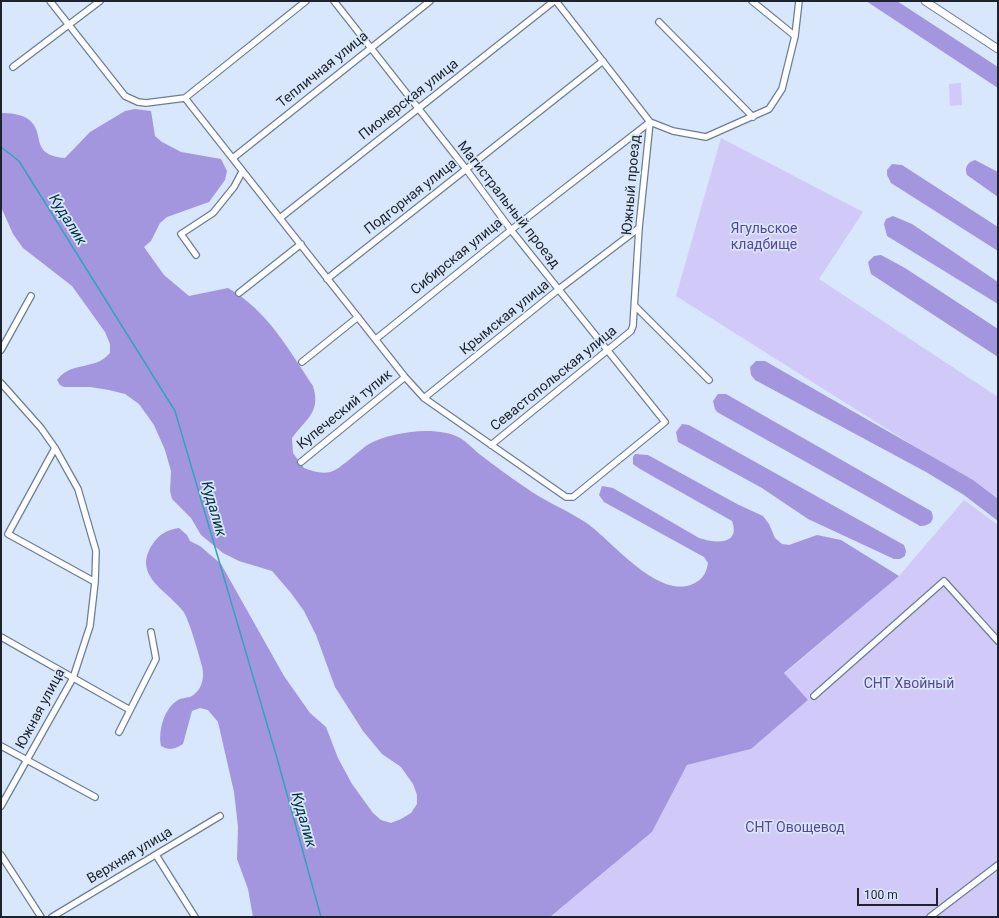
<!DOCTYPE html>
<html>
<head>
<meta charset="utf-8">
<style>
	body { margin:0 }
	#map { position:relative; width:999px; height:918px; overflow:hidden; background:#d8e7fb; font-family:Roboto,sans-serif }
	canvas { display:block }
	.frame { position:absolute; inset:0; border:2px solid #1c232c; pointer-events:none }
	.scale { position:absolute; left:857px; top:888px; width:81px; height:18px; box-sizing:border-box; border:2px solid #1c232c; border-top:0; padding-left:5px; font-size:12px; line-height:14px; white-space:nowrap; color:#1c232c; -webkit-text-stroke:3px #d8e7fb; paint-order:stroke }
</style>
</head>
<body>
<div id="map">
<canvas width="999" height="918"></canvas>
<div class="frame"></div>
<div class="scale">100 m</div>
</div>
<script>
const ctx = document.querySelector('canvas').getContext('2d');
ctx.lineJoin = 'round';
function paint(path, color) {
  ctx.fillStyle = color;
  ctx.fill(path, 'evenodd');
}
function stroke(path, color, width, dash) {
  ctx.strokeStyle = color;
  ctx.lineWidth = width;
  ctx.lineCap = dash ? 'butt' : 'round';
  ctx.setLineDash(dash || []);
  ctx.stroke(path);
}
function drawText(font, color, halo, rows, align = 'center') {
  ctx.font = font + ' Roboto,sans-serif';
  ctx.lineWidth = 3.5;
  ctx.setLineDash([]);
  ctx.textBaseline = 'middle';
  ctx.strokeStyle = halo;
  ctx.fillStyle = color;
  for (const [text, x, y, turn = 0] of rows) {
    ctx.save();
    ctx.translate(x, y);
    ctx.rotate((+turn || 0) * Math.PI / 180);
    ctx.textAlign = isNaN(turn) ? turn : align;
    if (halo) ctx.strokeText(text, 0, 0);
    ctx.fillText(text, 0, 0);
    ctx.restore();
  }
}
paint(new Path2D(`
	M961,83L962,105L950,106L949,84Z
	M721,138L863,212L819,279L998,397V499L676,296Z
	M964,500L998,525V917H550L652,832L687,765L751,749L808,700L784,674L899,576Z`), '#d1c9f8');
paint(new Path2D(`
	M866,1H897L998,67V88Z
	M135,109L151,111L155,136L162,142L181,152L221,159L227,171L225,180L209,202L167,217L160,223L151,241L144,247L164,275L189,296L228,288C267,310 289,350 313,386C321,412 307,418 292,438L293,453L304,468C312,471 321,474 330,472C340,470 359,450 369,444C391,432 437,425 460,438C467,442 472,448 478,453C496,467 514,480 532,492C549,503 568,511 585,522C610,538 657,600 693,584C703,579 706,574 708,563L704,557L604,502L599,495L602,486L613,488L699,538C714,543 741,546 732,521L640,469L633,464V457L635,454L648,455L737,504L763,516L769,524L775,538L782,544L789,545L817,535L841,540L899,576L784,673L808,700L751,749L687,765L652,832L550,917H253L248,889L237,859L238,827L234,792L218,722L208,710L200,708L192,711L183,744C175,749 170,751 161,746C158,731 164,708 178,700C181,698 186,698 190,697C202,691 205,678 202,666C199,655 189,619 183,611C168,591 132,576 152,545C159,534 167,530 179,528L187,535L190,541L200,546L221,564L284,676L310,713L326,727L338,758L352,784L373,813L381,820L391,823L401,819L411,813L417,804V795L413,784L401,767L382,754L363,731L335,687L316,635L304,611L291,593L272,571L239,561L223,553L201,535L191,518L172,499L170,491L171,471L165,450L154,425L139,404L125,394L109,390L90,387H64L60,385L57,380C68,365 85,368 100,361C104,359 107,356 110,353V344L105,332L72,286L23,248L13,234L1,207V113C10,113 21,114 28,119C47,133 28,155 65,158L90,132L125,111Z
	M975,160L998,172V197L967,175C964,167 968,162 975,160Z
	M892,164L902,165L998,227V251L891,183L887,175V170Z
	M893,216L912,224L998,282V304L887,236L884,224L886,219Z
	M881,255L905,268L998,329V357L871,274L868,262L874,256Z
	M756,361H765L973,480L998,499V521L964,495L926,472L755,380L751,375L750,367Z
	M718,394H726L931,511C936,520 930,526 920,526L717,412L715,409L713,401Z
	M682,424L689,425L904,545L906,551L905,556L900,559H894L808,519L762,488L678,442L676,432Z`), '#a496de');
stroke(new Path2D(`
	M1,147L19,161L175,411L277,758L321,917`), '#33a3bd', 1.5);
const minor = new Path2D(`
	M50,1L125,96L138,102L146,103L185,98L306,1
	M752,1L795,36L799,1
	M659,22L753,117
	M13,67L100,1
	M185,98L405,377L424,398L566,497H573L665,422L511,230L466,169L334,1
	M233,158L430,1
	M280,218L554,1
	M196,255L181,234L213,213L234,187L242,172
	M327,279L603,61
	M239,293L301,244
	M635,306L709,380
	M376,339L511,230L650,122L673,131L706,137L769,109L782,89L795,36
	M1,350L31,296
	M302,362L358,317
	M1,383L41,428L55,448L78,489L96,551L95,582L90,626L73,678L1,806
	M424,398L559,289L639,228
	M491,445L631,331L633,326L639,228L650,122L556,1
	M55,448L8,534L95,582
	M301,462L405,377
	M1,637L130,710
	M814,696L944,581L998,641
	M119,732L156,659L151,632
	M1,746L95,797
	M1,855L41,917
	M156,855L195,917
	M52,917L220,816
	M930,917L998,865`);
const tertiary = new Path2D(`
	M925,1L998,49`);
stroke(minor, '#6d7e94', 8);
stroke(tertiary, '#6d7e94', 9);
stroke(minor, '#fff', 5.5);
stroke(tertiary, '#fff', 7);
drawText('14px', '#1c232c', '#d8e7fb', [
	["Тепличная улица",323,70,-39],
	["Пионерская улица",409,100,-38],
	["Южный проезд",632,185,-85],
	["Подгорная улица",411,197,-38],
	["Магистральный проезд",508,205,52],
	["Сибирская улица",457,257,-39],
	["Крымская улица",505,318,-39],
	["Севастопольская улица",554,379,-39],
	["Купеческий тупик",345,410,-39],
	["Южная улица",41,709,-62],
	["Верхняя улица",130,856,-31]
]);
drawText('14px', '#5b459a', '#d8e7fb', [
	["Ягульское",764,229],
	["кладбище",764,245],
	["СНТ Хвойный",909,684],
	["СНТ Овощевод",795,828]
]);
drawText('italic 15px', '#003540', '#d8e7fb', [
	["Кудалик",67,220,58],
	["Кудалик",213,509,74],
	["Кудалик",303,820,74]
]);
</script>
</body>
</html>
